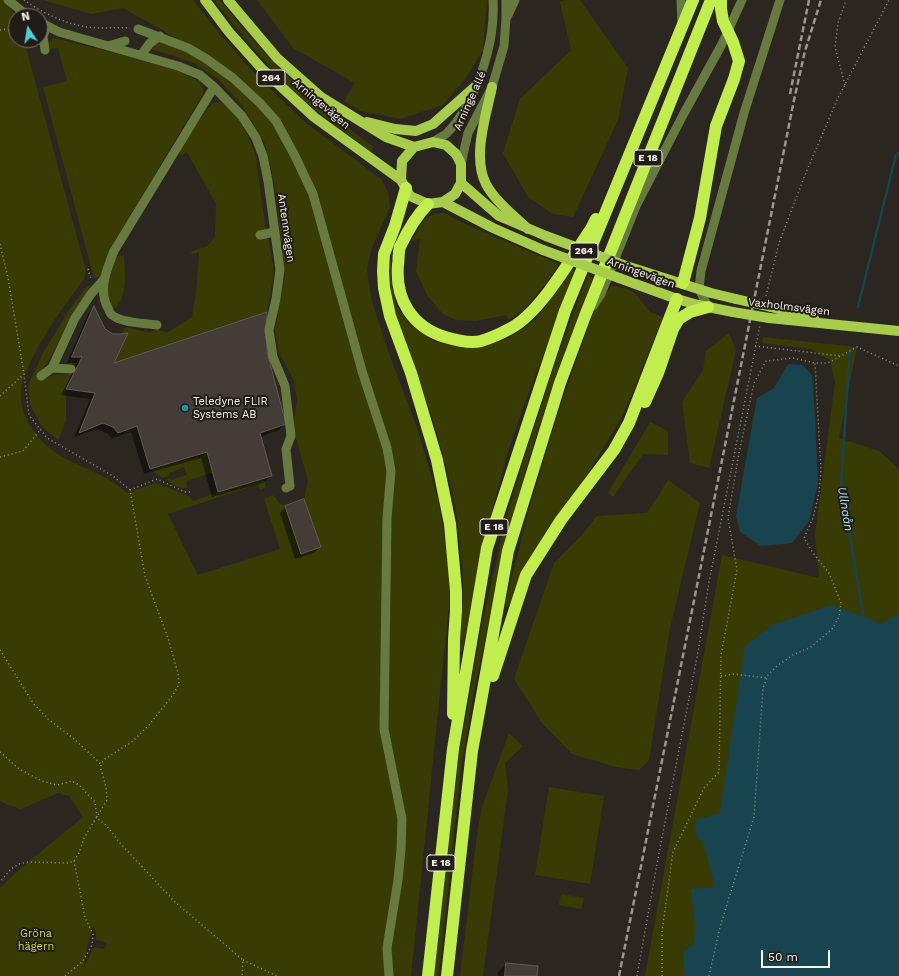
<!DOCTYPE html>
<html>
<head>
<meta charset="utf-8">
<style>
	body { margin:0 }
	#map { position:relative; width:899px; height:976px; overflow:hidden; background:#2c2620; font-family:"Work Sans",sans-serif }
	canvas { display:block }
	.north { position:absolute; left:8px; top:8px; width:40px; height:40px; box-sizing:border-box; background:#221c17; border:1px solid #77726d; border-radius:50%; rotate:348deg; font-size:11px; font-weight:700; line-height:16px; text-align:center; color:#f7f3ef }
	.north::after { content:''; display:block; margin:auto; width:14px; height:18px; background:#52cbd8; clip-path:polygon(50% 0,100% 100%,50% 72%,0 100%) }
	.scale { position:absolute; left:761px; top:950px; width:69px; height:18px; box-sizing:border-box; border:2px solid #f7f3ef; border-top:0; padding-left:5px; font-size:12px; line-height:14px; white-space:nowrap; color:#f7f3ef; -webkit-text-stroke:3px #221c17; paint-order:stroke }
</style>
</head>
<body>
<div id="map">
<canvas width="899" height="976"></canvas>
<div class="north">N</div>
<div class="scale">50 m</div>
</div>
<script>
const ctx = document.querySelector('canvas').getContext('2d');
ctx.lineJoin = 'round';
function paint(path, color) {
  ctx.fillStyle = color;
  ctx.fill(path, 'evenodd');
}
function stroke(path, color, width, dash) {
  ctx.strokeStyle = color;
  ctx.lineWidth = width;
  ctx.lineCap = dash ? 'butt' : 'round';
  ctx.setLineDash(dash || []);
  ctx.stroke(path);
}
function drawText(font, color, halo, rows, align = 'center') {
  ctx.font = font + ' "Work Sans",sans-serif';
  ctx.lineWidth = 4;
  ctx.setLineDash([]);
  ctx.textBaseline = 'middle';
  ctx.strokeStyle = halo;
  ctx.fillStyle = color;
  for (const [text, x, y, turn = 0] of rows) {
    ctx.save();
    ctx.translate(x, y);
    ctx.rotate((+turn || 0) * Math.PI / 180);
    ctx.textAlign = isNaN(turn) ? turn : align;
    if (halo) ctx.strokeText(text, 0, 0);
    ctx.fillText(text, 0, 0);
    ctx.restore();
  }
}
paint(new Path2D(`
	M0,0H5L11,10L17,16L16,25H9L10,31L16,32V40H24L86,271L84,279C65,304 23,362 21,392C19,416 37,440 56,453C79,468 108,474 127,493L156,483L189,496L193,501L263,477L266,487L260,490L258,484L168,514L198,575L280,549L264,499L273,495L280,504L284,505L301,554L321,547L304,499L308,481L293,427L297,401L294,380L279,353L275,330L285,276L275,186L265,144L242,105L219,80L196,64L172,55L149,49L156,44L164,41L190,52L224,76L282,125L208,56L123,8L91,14L43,0H193L219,33L255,74L306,123L381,179L388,192L390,207L371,250L367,269L371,298L388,351L417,428L438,499L449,563V605L411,976H0V888L21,868L83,817L69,796L58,793L21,809L8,805L0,801ZM93,925L96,933V940L103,941L107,945L104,949L94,947L84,967L86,951Z
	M214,0H220C245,32 272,62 302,90C324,111 350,129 374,147L370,151C346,133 320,115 297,94C267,66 240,33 214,0Z
	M257,0H487L483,50L465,79L443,105L400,119L360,111L344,101L355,83L293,48Z
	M564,0H580L628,68L618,120L573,217L553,214L528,197L503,153L520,99L571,50L560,2Z
	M53,38L59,39L171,68L199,81L203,88V94L111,247L102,276L97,278H94L43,87L67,81L58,48L50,49L49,44Z
	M220,102C237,109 251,139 256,157L265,225L273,264V278L267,312L114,363L128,333L121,334L126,327L142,331L151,332L155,330L168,332L192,317L197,283L199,253L191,254L192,251L205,247L210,244L215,236L216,204L187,152L181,156L179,151L180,147L209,107L213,103Z
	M444,213L465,224L559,264L546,283L527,306L509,320L506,315L476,321L456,320L443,314L427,295L416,271L420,239L412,241C422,223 422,215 444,213Z
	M124,255C125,273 128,294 116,308L110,305L106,288L115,257Z
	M391,256V279L397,307L411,325L434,341L463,348L487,345L508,338L526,327L537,318L572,269L575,272L524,405L507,454L494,504L462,652L459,651L463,595V572L456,510L447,468L432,416L400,334L387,278Z
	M588,275L593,278L559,369L530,455L512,520L498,577L473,697L461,770L439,976H434L451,821L460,750L482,624L506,519L524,460L553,369Z
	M90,285L93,288L69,322L50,358L39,375L42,379L55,375L74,374L66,389V421L58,440L42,427L30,405L28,386L42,355L69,310L87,286Z
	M612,285L627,289L635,293L650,312L663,317L632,394L620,420L581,485L518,585L509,606L505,607V604L529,510L558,414L593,313Z
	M729,333L736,350L709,468L690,463L682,402L703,370L706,351Z
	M763,337L857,347L839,438L879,451L899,469V678L750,976H645L722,555L819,578L815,535L835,382L830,360L811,349L762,343Z
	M650,422L668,431V455L643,454L613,497L608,493Z
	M206,454L214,478L212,473L186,481L187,488C181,489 171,484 167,480L169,478L171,480L187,475L184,467L169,473V476L162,478L150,469Z
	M668,480L700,503L670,628L649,760L639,770L616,767L572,754L542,723L514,679L554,563L581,536L597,516L647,513Z
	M509,733L523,746L505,763L508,790L483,976H460L478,827L482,807Z
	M549,787L604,796L590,884L535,875Z
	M561,894L584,898L581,909L559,905Z`), '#383c04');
paint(new Path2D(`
	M788,364L803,365L812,375L815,418L818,484L809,521L792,543L761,546L740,532L736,516L757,398L774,388Z
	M832,605L882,624L899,614V976H685L683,952L694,944L695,925L691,889L715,887L704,845L695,833L696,820L720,813L745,646L774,624Z`), '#184450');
paint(new Path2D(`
	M94,308L113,365L266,352L285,424L279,430L260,437L271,476L265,482L212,497L201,458L144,474L131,432L112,438L107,433L97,429L74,437L90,399L61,395L77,363H67L88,314Z
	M286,507L320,547L314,553L295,559L280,513Z
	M506,964L536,976H498V972Z`), '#0007');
stroke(new Path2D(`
	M858,307L896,155L899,153
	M850,348L841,484L864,619`), '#184450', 2.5);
const building = new Path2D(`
	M94,306L105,329L113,334H121L128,333L114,363L267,312V352L286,424L260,433L272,476L218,492L207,452L150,469L137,426L118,433L113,427L103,423L79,433L95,393L66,389L82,357H72Z
	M304,499L321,547L301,554L285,506Z
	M506,963L538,966L537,976H505Z`);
paint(building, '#443d37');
stroke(building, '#615a54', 1);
stroke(new Path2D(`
	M24,0C41,12 65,24 87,27C101,29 116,27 130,28
	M0,30L16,28
	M845,85L835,47L838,23L846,0
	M0,244L8,278L24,374L29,415L47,438L113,476L130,490L145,576L168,638L178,673L179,684L173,695L149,725L133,741L105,759L101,764V769L106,787L107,800L84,838L79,853L74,861L67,863L28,862L19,864L11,869L0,882
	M88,269L91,279
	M766,296L779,243L805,175L837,100L889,0
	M755,346L840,356
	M0,396L24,374
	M0,457L23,451L41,429
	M130,490L157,479L185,492H190
	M0,650L33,703L48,719L73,738L101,764
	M721,676L734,674L767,678
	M0,752L19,769L42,781L57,785L72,781L79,785L95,802L97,818L107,826L119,842L175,902L243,960L242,976
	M243,960L277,976
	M65,976L83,961L92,945L93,934L85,918L83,907L74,861
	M637,976L659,853L698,652L709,582L760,325
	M662,976V932L673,852L704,788L719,772L721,655L737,570L728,518L738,458L754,383L766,361L793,358L815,363H828L857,347L899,366
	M709,976L720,927L754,817L763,688L768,675L777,666L793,655L811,647L832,629L839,617L841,603L829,573L813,553L804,538L813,518L819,493L821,471L815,363`), '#97928d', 1.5, [1, 3]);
stroke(new Path2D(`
	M8,0L28,16
	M681,0L682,25
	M507,17L515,0
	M40,22L59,32L178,66L200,75L214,87L242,116L256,138L263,156L268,181L280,270L276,299L269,330L273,357L285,386L291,436L286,449L290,486L286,488
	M138,29L188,48L205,58L233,78L260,103L276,121L295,156L313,194L362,371L387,448L391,471L387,518L384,729L402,819L401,850L398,880L387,948L389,976
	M108,46L125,41
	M45,50L43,36L47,26
	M141,55L150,43L160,36
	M433,142C437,139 442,137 446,134C455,126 462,114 468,104C484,72 495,36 493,0
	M461,164L468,133L492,87L504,46L506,18V0
	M260,235L274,232
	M593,306L601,294L636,206L683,115L722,44L742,0
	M708,307L699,289L701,271L744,113L780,0
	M157,325C145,323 121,323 112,315C111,315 109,311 109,310C97,291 107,269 114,251L214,87
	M52,368L71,369
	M41,376L52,368L75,318L91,294L105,278`), '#677a40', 9);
stroke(new Path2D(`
	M205,0L229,32L262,69L314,117L401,180L410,196L428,204L443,202L455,194L461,183V164L456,154L446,145L433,142L414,147L386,137L321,97L277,58L228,0
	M492,87C486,116 472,157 486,184C494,200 515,217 528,229
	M367,122L395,129L416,131L433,124L477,85
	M401,180L402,161L414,147
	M461,183L499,216L546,236
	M443,202L493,228L543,250
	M623,265L711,293L736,299
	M619,278L677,299L698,305L733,312
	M771,307L814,318
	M769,318L899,331`), '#a8cd4c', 10);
stroke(new Path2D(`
	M406,188L395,226L384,254L383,271L384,288L390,316L411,373L437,460L450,524L456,591V611L454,639L453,714
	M428,204C416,216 407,232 400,247C398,253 399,260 398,265C395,299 412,327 445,337C455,340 470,344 481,341C491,338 502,333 511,328C541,312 571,258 591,229L596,219
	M683,283L700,218L716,126L734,79L739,61L733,42L723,21L721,9V0
	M645,402L658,373L673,329L679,319L690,312L708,307
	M493,676L526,575L561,520L614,450L629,423L677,299
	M428,976L453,749L487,548L565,311L693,0
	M447,976L472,751L508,551L560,383L585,316L711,0`), '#c1ee4e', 12);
stroke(new Path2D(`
	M790,94L809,0
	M619,976L794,100L805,51L821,0`), '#9b9691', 2.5, [6, 3]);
stroke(new Path2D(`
	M546,236L623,265
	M543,250L619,278
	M736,299L771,307
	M733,312L769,318`), '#a8cd4c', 10);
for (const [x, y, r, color] of [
	[185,408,4,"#0f9aa8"]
]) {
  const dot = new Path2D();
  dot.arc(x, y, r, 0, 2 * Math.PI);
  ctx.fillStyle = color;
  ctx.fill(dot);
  stroke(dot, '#221c17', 1.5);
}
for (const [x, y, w] of [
	[271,78,28],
	[648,158,28],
	[584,251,28],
	[494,527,28],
	[441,863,28]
]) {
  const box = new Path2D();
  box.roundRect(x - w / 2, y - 8, w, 16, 3);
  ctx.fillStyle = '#221c17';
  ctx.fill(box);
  stroke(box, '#f7f3ef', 1);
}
drawText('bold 10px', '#f7f3ef', null, [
	["264",271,78],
	["E 18",648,158],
	["264",584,251],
	["E 18",494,527],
	["E 18",441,863]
]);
drawText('11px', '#f7f3ef', '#221c17', [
	["Arninge allé",470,101,-66],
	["Arningevägen",321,104,40],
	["Antennvägen",286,228,82],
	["Arningevägen",641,273,20],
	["Vaxholmsvägen",789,307,7]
]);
drawText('11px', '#f7f3ef', '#221c17', [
	["Teledyne FLIR",193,402],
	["Systems AB",193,415]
], 'left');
drawText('11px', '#c9d449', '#221c17', [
	["Gröna",36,934],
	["hägern",36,947]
]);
drawText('italic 12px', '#a9e3f4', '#221c17', [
	["Ullnaån",845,509,81]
]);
</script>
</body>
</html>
